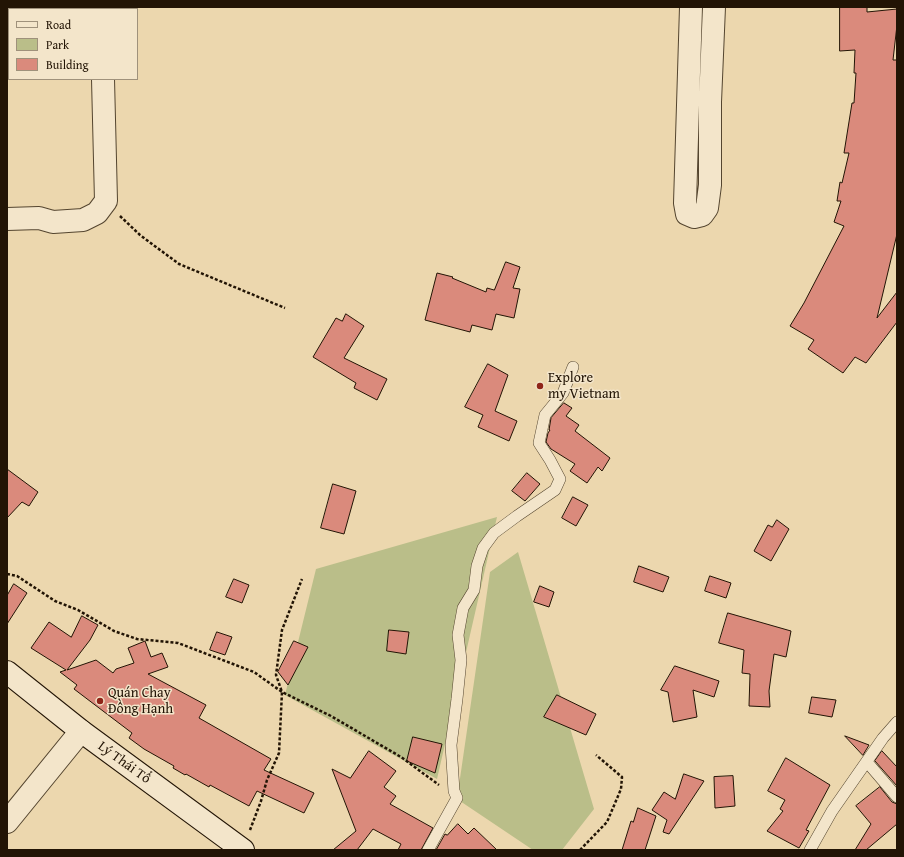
<!DOCTYPE html>
<html>
<head>
<meta charset="utf-8">
<style>
	body { margin:0 }
	#map { position:relative; width:904px; height:857px; overflow:hidden; background:#ecd7ae; font-family:"Gentium Book Plus",serif }
	canvas { display:block }
	.frame { position:absolute; inset:0; border:8px solid #221405; pointer-events:none }
	.legend { position:absolute; left:8px; top:8px; width:130px; height:72px; box-sizing:border-box; background:#f3e5ca; border:1px solid #9f917b; margin:0; padding:5px 7px; list-style:none; font-size:12px; color:#221405 }
	.legend li { display:flex; align-items:center; gap:8px; height:20px }
	.legend b { width:20px; border:1px solid #9f917b }
</style>
</head>
<body>
<div id="map">
<canvas width="904" height="857"></canvas>
<div class="frame"></div>
<ul class="legend">
<li><b style="height:5px;background:#f3e5ca"></b>Road</li>
<li><b style="height:11px;background:#babe89"></b>Park</li>
<li><b style="height:11px;background:#da8a7c"></b>Building</li>
</ul>
</div>
<script>
const ctx = document.querySelector('canvas').getContext('2d');
ctx.lineJoin = 'round';
function paint(path, color) {
  ctx.fillStyle = color;
  ctx.fill(path, 'evenodd');
}
function stroke(path, color, width, dash) {
  ctx.strokeStyle = color;
  ctx.lineWidth = width;
  ctx.lineCap = dash ? 'butt' : 'round';
  ctx.setLineDash(dash || []);
  ctx.stroke(path);
}
function drawText(font, color, halo, rows, align = 'center') {
  ctx.font = font + ' "Gentium Book Plus",serif';
  ctx.lineWidth = 3;
  ctx.setLineDash([]);
  ctx.textBaseline = 'middle';
  ctx.strokeStyle = halo;
  ctx.fillStyle = color;
  for (const [text, x, y, turn = 0] of rows) {
    ctx.save();
    ctx.translate(x, y);
    ctx.rotate((+turn || 0) * Math.PI / 180);
    ctx.textAlign = isNaN(turn) ? turn : align;
    if (halo) ctx.strokeText(text, 0, 0);
    ctx.fillText(text, 0, 0);
    ctx.restore();
  }
}
paint(new Path2D(`
	M497,517L437,779L285,695L316,569Z
	M518,552L594,809L562,850H533L457,799L490,572Z`), '#babe89');
const building = new Path2D(`
	M840,7H867V12L897,9V25L893,60H897V234L877,318L897,292V322L866,363L855,357L843,373L808,349L814,340L790,326L804,303L844,226L834,222L841,201H837L840,182L842,183L849,153H844L852,103H854L856,73H854L855,50L840,51Z
	M506,262L520,267L513,288L520,289L514,318L496,314L492,330L472,325L470,332L425,320L437,273L453,277L452,278L486,292L487,288L494,290Z
	M346,314L364,326L344,358L387,379L377,400L354,388L356,383L313,357L336,318L342,321Z
	M488,364L508,375L495,411L517,421L509,441L478,427L483,415L465,407Z
	M564,403L572,408L566,416L579,425L575,431L610,458L602,471L598,467L587,483L570,471L575,464L551,449L546,442L548,433L550,430H549L551,418Z
	M7,469L38,492L29,506L22,502L7,518Z
	M527,473L540,484L525,501L512,491Z
	M333,484L356,491L344,534L321,528Z
	M573,497L588,505L576,526L562,518Z
	M777,520L789,529L771,561L754,551L768,525L772,527Z
	M639,566L669,577L663,592L634,582Z
	M710,576L731,583L726,598L705,591Z
	M234,579L249,585L242,603L226,597Z
	M14,584L27,593L7,624V596Z
	M540,586L554,592L549,607L534,602Z
	M728,613L791,631L786,657L774,654L769,691L770,707L749,706L750,674L742,673L744,650L719,643Z
	M82,616L98,625L90,640L67,670L96,660L113,673L116,669L134,663L128,648L145,641L151,657L162,653L168,667L148,674L206,705L199,718L271,759L264,770L314,793L304,813L257,791L249,806L210,785L209,787L186,774L185,775L173,768L174,766L144,749L129,738L132,733L74,689L77,685L60,672L66,670L31,648L49,622L71,637Z
	M389,630L409,632L406,654L387,651Z
	M217,632L232,637L225,655L210,650Z
	M294,641L308,647L288,685L278,672Z
	M675,666L719,681L714,697L693,690L697,717L673,722L668,692L661,690Z
	M557,695L596,714L586,735L544,717Z
	M812,697L836,700L832,717L809,713Z
	M845,736L869,745L863,755Z
	M413,737L442,744L435,773L407,761Z
	M369,751L396,771L384,787L396,796L390,804L433,828L421,850H398L401,844L373,829L357,850H333L356,831L332,769L350,778Z
	M882,751L897,767V786L875,761Z
	M786,758L830,785L806,830L809,831L799,848L767,831L783,811L780,809L785,800L768,791Z
	M684,774L704,781L669,834L663,832L667,820L652,810L664,792L675,799Z
	M733,776L735,806L715,808L714,777Z
	M880,787L892,802L897,804V824L866,850H855L871,824L856,806Z
	M638,808L656,816L645,850H622L631,821L633,822Z
	M458,824L468,834L474,828L497,850H436L445,834L447,835Z`);
paint(building, '#da8a7c');
stroke(building, '#221405', 1);
const lane = new Path2D(`
	M867,762L897,797
	M428,850L457,798L454,791L451,745L457,699L461,660L458,635L463,608L474,590L477,566L483,548L494,533L517,516L555,490L560,479L550,460L539,443L545,415L563,393L573,367
	M810,850L832,811L883,738L897,722`);
const street = new Path2D(`
	M691,7L685,203L687,214L694,217L702,215L707,208L710,185V102L714,7
	M104,9L105,7
	M7,26H9
	M7,219L39,218L53,222L83,220L97,213L106,201L103,79
	M7,822L81,731`);
const secondary = new Path2D(`
	M7,672L81,731L243,850`);
stroke(lane, '#54452f', 12);
stroke(street, '#54452f', 24);
stroke(secondary, '#221405', 24);
stroke(new Path2D(`
	M120,216L140,235L179,264L285,308
	M7,574L17,576L55,601L78,610L114,631L137,639L178,643L254,672L282,692L331,716L401,757L439,785
	M250,830L261,801L267,780L279,753L282,692L276,675L282,630L302,579
	M580,850L607,822L621,789L622,777L596,755`), '#221405', 2.5, [3, 2]);
stroke(lane, '#f3e5ca', 11);
stroke(street, '#f3e5ca', 22);
stroke(secondary, '#f3e5ca', 22);
for (const [x, y, r, color] of [
	[540,386,4,"#8f2418"],
	[100,701,4,"#8f2418"]
]) {
  const dot = new Path2D();
  dot.arc(x, y, r, 0, 2 * Math.PI);
  ctx.fillStyle = color;
  ctx.fill(dot);
  stroke(dot, '#f3e5ca', 1.5);
}
drawText('14px', '#221405', '#f3e5ca', [
	["Explore",548,378],
	["my Vietnam",548,394],
	["Quán Chay",108,693],
	["Đồng Hạnh",108,709]
], 'left');
drawText('14px', '#221405', '#f3e5ca', [
	["Lý Thái Tổ",124,763,36]
]);
</script>
</body>
</html>
